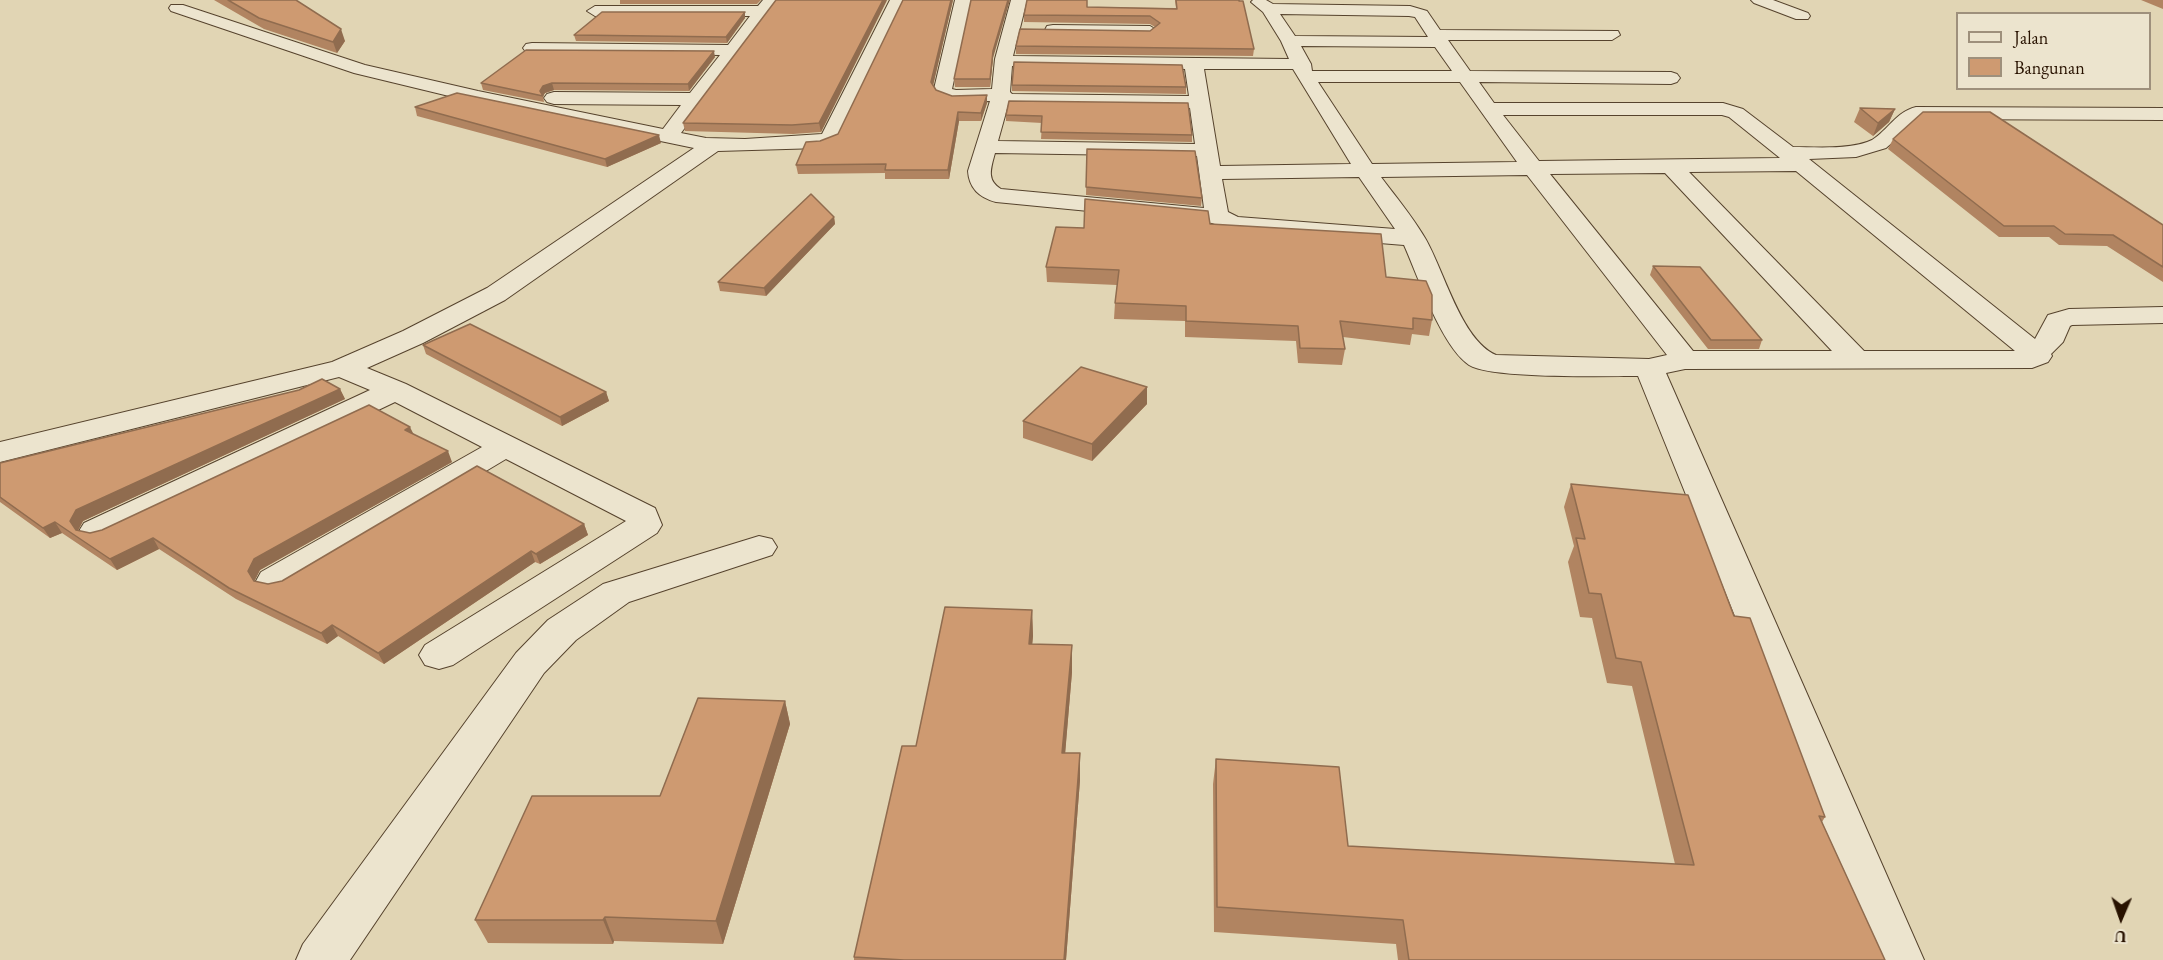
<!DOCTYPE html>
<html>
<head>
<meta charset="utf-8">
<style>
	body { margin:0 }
	#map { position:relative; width:2163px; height:960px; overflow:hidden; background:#e1d5b4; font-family:"EB Garamond",serif }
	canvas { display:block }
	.legend { position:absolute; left:1956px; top:12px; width:195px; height:78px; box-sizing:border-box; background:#ece4ce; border:2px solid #9e907c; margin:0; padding:8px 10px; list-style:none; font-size:18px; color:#281200 }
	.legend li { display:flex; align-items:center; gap:12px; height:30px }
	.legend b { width:30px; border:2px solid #9e907c }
	.north { position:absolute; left:2091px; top:888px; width:60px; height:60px; -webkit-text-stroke:4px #ece4ce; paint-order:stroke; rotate:182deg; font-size:16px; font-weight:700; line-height:24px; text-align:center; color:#281200 }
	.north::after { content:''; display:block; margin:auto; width:21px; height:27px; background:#281200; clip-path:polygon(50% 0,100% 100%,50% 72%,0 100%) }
</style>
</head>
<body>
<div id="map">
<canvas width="2163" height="960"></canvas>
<ul class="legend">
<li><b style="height:8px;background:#ece4ce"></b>Jalan</li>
<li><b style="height:16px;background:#ce9a71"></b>Bangunan</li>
</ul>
<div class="north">U</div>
</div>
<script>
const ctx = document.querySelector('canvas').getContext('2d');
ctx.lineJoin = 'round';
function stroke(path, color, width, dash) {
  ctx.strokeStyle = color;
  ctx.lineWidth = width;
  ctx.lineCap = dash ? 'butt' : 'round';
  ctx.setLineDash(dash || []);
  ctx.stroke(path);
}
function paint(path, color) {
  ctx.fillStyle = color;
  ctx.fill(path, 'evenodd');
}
const street = new Path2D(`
	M763,0H779L681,133L706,138L745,139L822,134L890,0H906L837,142L820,148L718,151L505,300L423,343L367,368L406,384L655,508L662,525L657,533L453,665L439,669L425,665L419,655L425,645L626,521L506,459L287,590L274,593L261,590L256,581L261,572L482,447L395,402L108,539L96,542L84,539L79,531L84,523L370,390L339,377L0,462V442L332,362L403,331L487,288L694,148L478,103L354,73L171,11L169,8L171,5H183L365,65L478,91L663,129L681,105L554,104L547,102L544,98L547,94L554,92L690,93L720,55L532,53L526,52L523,48L526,44L532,43L728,45L750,16H595L587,11L595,6H758Z
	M955,0H971L952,89L956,90L992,89L995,59L1011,0H1027L1013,56L1289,59L1281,41L1263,12L1251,2L1253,0H1266L1273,4L1410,6L1427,11L1440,30L1618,31L1620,35L1612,40H1448L1470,71L1671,72L1677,74L1680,78L1677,82L1671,84L1479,82L1494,103H1723L1743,109L1793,147C1814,147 1853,150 1872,140C1888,130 1896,112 1916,107L2163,108V120L1919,119L1886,148L1856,157L1809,159L2035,339L2048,315L2069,309L2163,307V323L2072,325L2070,326L2063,342L2051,354L2052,356L2048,362L2032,368L1685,369L1666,373L1924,960H1874L1638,376C1605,376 1491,379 1469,365C1441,346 1418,276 1404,245L1233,231L1212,223L996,202C980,198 969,188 968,171L990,101L953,102L937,96L934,89ZM1280,14L1409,16L1415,17L1428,37L1295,36ZM1301,46L1435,47L1452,71H1312L1311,64ZM1012,66L1185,69L1189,96L1012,94L1010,92ZM1204,69H1293L1351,164L1220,166ZM1318,82H1460L1517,162L1372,164ZM1008,105L1190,108L1195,144L998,141ZM1503,115H1722L1729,117L1780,158L1539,161ZM995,153L1197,156L1204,208L1001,189C986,180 991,168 995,153ZM1796,171L2015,351H1864L1689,172ZM1665,173L1832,351H1693L1550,174ZM1527,175L1667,355L1649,359L1496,355C1461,340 1444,270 1425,238C1412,216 1396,197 1381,177ZM1359,177L1395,229L1238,217L1228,212L1222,179Z
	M1751,0H1773L1808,13L1810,16L1808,19H1796L1754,3Z
	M1053,25L1150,26L1158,31L1150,36L1047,34L1045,30L1047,26Z
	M759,536L772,539L777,547L772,555L629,602L576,640L544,673L350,960H296L303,944L516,653L548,620L603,584Z`);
stroke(street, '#56432d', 2);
paint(street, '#ece4ce');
paint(new Path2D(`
	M214,0H296L345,41L337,53L264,29Z
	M620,0H761L757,4H620Z
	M887,0L821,132L793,134L685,131L683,123Z
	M953,0L933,85L936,90L952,96L987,103L981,121H959L949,179H885V173L798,174L796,165L820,141L838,134Z
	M1175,0H1239L1254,49L1253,56L1016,54V46L1150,31L1155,27L1150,24L1024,22V15L1087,7L1176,8Z
	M2141,0H2163V9Z
	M745,18L727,43L576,41L574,35Z
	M715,57L689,91L554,90L545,93L543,96L544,102L483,90L481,83Z
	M993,58L990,87H955L954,79Z
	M1012,85L1186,87V94L1012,91Z
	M1009,101L1192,135V142L1041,139L1042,123L1006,121V115Z
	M415,107L661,143L607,167L417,116Z
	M1860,108L1895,109L1889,122L1873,136L1854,122Z
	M1893,139L2163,225V282L2107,246L2059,245L2049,237H1999L1888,149Z
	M1087,149L1202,198L1201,206L1086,195Z
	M834,217L835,224L766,296L720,291L718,282Z
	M1210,224L1386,277L1432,320L1429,336L1412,334L1410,345L1343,337L1345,349L1342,365L1298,363L1296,341L1185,337V321L1114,319L1115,303L1117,285L1047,282L1046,267L1084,228Z
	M1653,266L1762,340L1759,349H1708L1650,275Z
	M423,345L606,392L609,401L562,426L426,354Z
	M1147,387V404L1092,461L1023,438V421Z
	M340,389L345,399L83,521L78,531L90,533L102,530L413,434L452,462L260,570L254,581L268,584L584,524L588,535L540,564L535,562L384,664L338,636L327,644L236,599L159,549L117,570L62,533L50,538L0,502V463Z
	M1571,484L1734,616L1825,817L1822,822L1885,960H1398L1396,944L1214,932L1213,784L1216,759L1348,846L1675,864L1632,686L1607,683L1592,618L1580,617L1568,562L1574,546L1564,507Z
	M1032,610L1033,636L1032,644L1072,672L1065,753H1080V780L1066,960H854V957L916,746Z
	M785,701L790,724L723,944L614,941L613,944L488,943L475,920L660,796Z`), '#b18461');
paint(new Path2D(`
	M883,0H887L821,132L819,123Z
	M951,0H953L932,90L931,82Z
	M1008,0H1010L993,58L990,87V79L993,51Z
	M745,12V18L727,43L726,37Z
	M341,29L345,41L337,53L333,42Z
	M714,51L715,57L689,91L688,84Z
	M552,83L554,90L545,93L543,96L540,91L543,86Z
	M987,95V103L981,121V113Z
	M1895,109L1889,122L1873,136L1878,123Z
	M958,112L959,121L949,179L948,170Z
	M659,135L661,143L607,167L605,159Z
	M834,217L835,224L766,296L764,288Z
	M1147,387V404L1092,461V444Z
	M340,389L345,399L83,521L77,532L70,521L76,510Z
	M606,392L609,401L562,426L560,417Z
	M410,427L415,437L405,430Z
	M448,451L452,462L260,570L254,582L248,571L254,559Z
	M55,522L62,533L50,538L43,528Z
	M584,524L588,535L540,564L536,554Z
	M153,538L159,549L117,570L110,559Z
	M531,551L535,562L384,664L378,653Z
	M1032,610L1033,636L1030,670L1029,644Z
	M332,625L338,636L327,644L321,633Z
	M1072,645V672L1063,779L1062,753Z
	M785,701L790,724L723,944L716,921Z
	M1080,753V780L1066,960H1064Z
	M605,917L614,941L613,944L603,920Z`), '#906c4f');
const building = new Path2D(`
	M228,0H296L341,29L333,42L259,18Z
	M776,0H883L819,123L792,125L683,123Z
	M903,0H951L931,82L936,90L952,96L987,95L981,113L958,112L948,170H885L886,164L796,165L806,142L820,141L838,134Z
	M971,0H1008L993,51L990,79H954Z
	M1027,0H1087V7L1177,9L1176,0H1239V1H1243L1254,49L1016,46L1020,29L1150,31L1160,23L1150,16L1024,15Z
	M602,12H745L726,37L574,35Z
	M526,50L714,51L688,84L552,83L543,86L540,91L543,96L481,83Z
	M1014,62L1182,65L1186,87L1012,85Z
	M457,93L659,135L605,159L415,107Z
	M1009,101L1188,103L1192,135L1041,132L1042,116L1006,115Z
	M1860,108L1895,109L1878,123Z
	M1923,112H1990L2163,225V267L2113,235L2065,234L2054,226H2004L1893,139Z
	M1087,149L1195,151L1202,198L1086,187Z
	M811,194L834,217L764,288L718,282Z
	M1085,199L1208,211L1210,224L1381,234L1386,277L1426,281L1432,295V320L1413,318V329L1340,321L1345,349L1300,348L1298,326L1186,321V306L1115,303L1119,270L1046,267L1056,227L1084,228Z
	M1653,266L1700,267L1762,340H1711Z
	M470,324L606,392L560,417L423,345Z
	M1081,367L1147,387L1092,444L1023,421Z
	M322,379L340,389L76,510L70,521L76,530L90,533L102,530L369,405L410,427L405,430L448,451L254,559L248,571L254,581L268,584L282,581L477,466L584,524L536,554L531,551L378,653L332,625L321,633L229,588L153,538L110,559L55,522L43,528L0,497V463L299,390Z
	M1571,484L1688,495L1734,616L1750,618L1825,817L1819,816L1885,960H1409L1403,920L1217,907L1216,759L1339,767L1348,846L1694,865L1641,662L1616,658L1601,594L1589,593L1576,538L1585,539Z
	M945,607L1032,610L1029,644L1072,645L1062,753H1080L1064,960H904L854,957L902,746H916Z
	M698,698L785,701L716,921L605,917L603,920H475L532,796H660Z`);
paint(building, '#ce9a71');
stroke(building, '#906c4f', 1.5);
</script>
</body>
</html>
